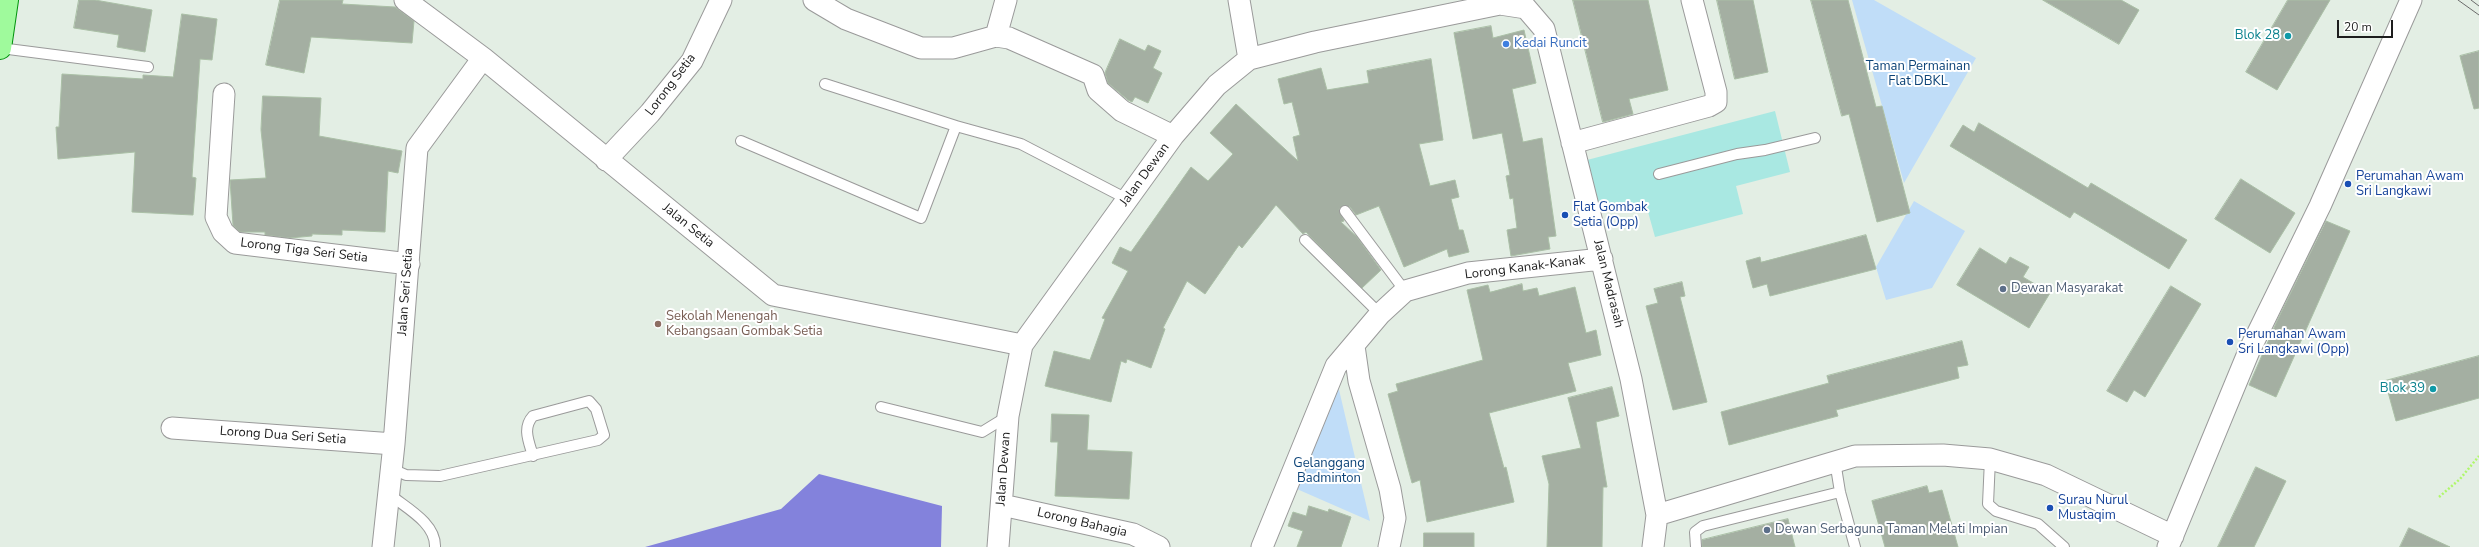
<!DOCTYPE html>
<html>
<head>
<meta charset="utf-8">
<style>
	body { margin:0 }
	#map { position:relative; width:2479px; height:547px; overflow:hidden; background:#e3eee4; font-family:"Nunito Sans",sans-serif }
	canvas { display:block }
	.scale { position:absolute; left:2337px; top:20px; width:56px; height:18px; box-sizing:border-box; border:2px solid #1d1d1d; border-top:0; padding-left:5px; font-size:12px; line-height:14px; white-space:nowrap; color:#1d1d1d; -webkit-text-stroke:3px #fff; paint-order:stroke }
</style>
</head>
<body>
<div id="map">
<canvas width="2479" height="547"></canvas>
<div class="scale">20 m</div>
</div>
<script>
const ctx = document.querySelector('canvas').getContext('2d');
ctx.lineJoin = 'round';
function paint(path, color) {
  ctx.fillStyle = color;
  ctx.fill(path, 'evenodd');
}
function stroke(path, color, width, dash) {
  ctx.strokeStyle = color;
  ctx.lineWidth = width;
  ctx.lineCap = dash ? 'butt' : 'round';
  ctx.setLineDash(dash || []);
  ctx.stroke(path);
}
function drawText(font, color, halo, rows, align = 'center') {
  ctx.font = font + ' "Nunito Sans",sans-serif';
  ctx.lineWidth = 4;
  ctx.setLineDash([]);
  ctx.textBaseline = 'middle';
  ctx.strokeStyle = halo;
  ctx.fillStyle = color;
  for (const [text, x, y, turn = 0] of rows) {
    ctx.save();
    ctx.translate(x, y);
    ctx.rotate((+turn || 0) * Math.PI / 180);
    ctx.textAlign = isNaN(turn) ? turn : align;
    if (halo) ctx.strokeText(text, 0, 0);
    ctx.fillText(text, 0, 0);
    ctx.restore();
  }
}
paint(new Path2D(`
	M1775,111L1790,172L1736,186L1743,214L1655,237L1645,201L1598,212L1587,160Z`), '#a9e8e2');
paint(new Path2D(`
	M1852,0H1874L1976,58L1904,183Z
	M1914,201L1965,231L1932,288L1886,300L1876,267Z
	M1336,377L1370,521L1290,486Z`), '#c0ddf8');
paint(new Path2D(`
	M819,474L942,506L941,547H645L781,509Z`), '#8382dc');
const building = new Path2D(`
	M79,0H95L152,10L145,52L117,47L119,35L74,28Z
	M280,0H343L342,4L395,7L414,21L412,43L311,37L304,73L266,65Z
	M1573,0H1648L1668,90L1629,99L1633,114L1603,122Z
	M1717,0H1753L1768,72L1735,79Z
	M1811,0H1848L1876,107L1882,106L1910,213L1877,222L1849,114L1842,116Z
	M2043,0H2121L2139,10L2119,44Z
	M2288,0H2330L2277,90L2246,72Z
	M182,14L217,19L212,60L200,59L192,177L196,178L193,215L132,212L135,152L58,159L56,127H59L62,74L143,79V75L173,77Z
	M1491,26L1493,38L1524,30L1536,83L1512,89L1523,142L1542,138L1556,236L1548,237L1550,249L1511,256L1507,230L1517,228L1513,198L1510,199L1506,176L1510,175L1502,133L1473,139L1454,33Z
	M1120,39L1145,51L1148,45L1161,51L1153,68L1162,73L1148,103L1135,97L1132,102L1128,100L1108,83L1105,73Z
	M2479,51V108L2474,109L2460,56Z
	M1431,59L1443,140L1419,144L1430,186L1455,180L1459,197L1451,199L1459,230H1463L1469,252L1449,257L1447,249L1404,267L1379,206L1356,215L1350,207L1344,205L1339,209L1344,221L1341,222L1357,237L1381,270L1362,288L1306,232L1303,234L1276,205L1242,248L1239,245L1205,294L1187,281L1163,328L1165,329L1151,368L1127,359L1126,363L1121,361L1111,402L1045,386L1054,351L1090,360L1105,319L1102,318L1128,271L1112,263L1120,247L1131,252L1191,167L1208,181L1233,154L1210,133L1236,104L1298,161L1293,137L1300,135L1292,102L1284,104L1278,79L1321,68L1327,90L1369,83L1367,71Z
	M263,96L321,98L319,136L402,151L398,173L388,171L385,232L342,230V235L312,234V236L290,238L265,235V232H240L233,225L230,180L266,178L261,130Z
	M1979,123L2088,188L2091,183L2187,240L2169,269L2074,212L2070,218L1950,146L1963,125L1974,132Z
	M2241,179L2295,213L2270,253L2215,219Z
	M2326,221L2350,231L2276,397L2249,385L2277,321Z
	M1866,235L1876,269L1770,296L1767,284L1753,288L1746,261L1760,257L1761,262Z
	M1980,248L2006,264L2010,257L2029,267L2023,277L2050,293L2029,328L1957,285Z
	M1682,282L1685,296L1680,297L1707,402L1673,410L1646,306L1658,303L1654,289Z
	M1522,284L1523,291L1537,288L1539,296L1575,287L1586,333L1596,330L1601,355L1568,363L1576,391L1489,413L1504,468L1506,467L1514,502L1427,522L1420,480L1412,483L1388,394L1398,391L1396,384L1483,360L1467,290L1488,285L1490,292Z
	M2171,286L2201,304L2145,397L2134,390L2127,402L2107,391Z
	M1962,341L1968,365L1957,367L1959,378L1836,410L1838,416L1729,445L1721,412L1829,383L1827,376Z
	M2479,356V398L2396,421L2385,381Z
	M1612,387L1619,416L1596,422L1607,487H1603L1602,547H1547L1549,484L1542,456L1581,448L1568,398Z
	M1052,414L1089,415L1087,450L1132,452L1129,499L1055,496L1058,442H1051Z
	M2256,467L2286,481L2254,547H2218Z
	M1927,486L1929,493L1942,490L1958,547H1885L1872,501Z
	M1309,506L1328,512L1329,509L1351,517L1341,547H1297L1303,531L1288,526L1293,512L1306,516Z
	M1788,519L1795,547H1702V540Z
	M2409,528L2450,547H2400Z
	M1424,533H1474V547H1424Z`);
paint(building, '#a4afa2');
stroke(building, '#aabfa6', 1);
const service = new Path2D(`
	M0,48L148,67
	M825,84L956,126
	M741,141L921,218L956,126L1021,144L1127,199
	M1659,174L1737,154L1765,150L1815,138
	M1345,211L1405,291
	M1305,240L1380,314
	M881,407L982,432L1008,416
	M1990,459L1988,504L1996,511L2038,524L2064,547
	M1835,461L1840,492L1855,547
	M392,469L406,475L440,476L598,440L604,435L596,409L589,401L533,416C522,428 529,442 533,456
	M389,494C406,508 436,523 435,547
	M1696,547L1695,532L1703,526L1840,492`);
const minor = new Path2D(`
	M405,0L483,58L773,295L1022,345
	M814,0L846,19L921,48H953L996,36
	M1006,0L996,36L1009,38L1093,75L1098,90L1122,111L1173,136
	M1239,0L1249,59
	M224,94L216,217L223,232L235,243L409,264
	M1572,143L1709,106L1716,102V92L1692,0
	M606,160L650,113L692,61L721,0
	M1354,346L1359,381L1390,489L1395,518L1389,547
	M172,428L394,444
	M1002,505L1133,534L1159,547
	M1657,515L1855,456L1943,455L1990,459L2046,475L2173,536
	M383,547L394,444L417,148L483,58
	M998,547L1008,416L1022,345L1173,136L1217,85L1249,59L1315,42L1500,4L1526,8L1544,29L1631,379L1657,515L1653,547
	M1262,547L1336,366L1380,314L1405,291L1468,273L1602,259
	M2168,547L2249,351L2320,206L2411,0`);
const primary = new Path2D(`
	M0,48L7,0`);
stroke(service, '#9a9a9a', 12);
stroke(minor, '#9a9a9a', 23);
stroke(primary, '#03930e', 24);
stroke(new Path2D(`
	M2439,497L2460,479L2479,456`), '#b0f76b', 2.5, [2, 2]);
stroke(service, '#fff', 10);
stroke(minor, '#fff', 21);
stroke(primary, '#9ffa9c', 22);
stroke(new Path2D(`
	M2458,0L2479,15
	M2471,0L2479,6`), '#6b6b6b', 1);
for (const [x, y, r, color] of [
	[2288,36,4,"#0f9aa8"],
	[1506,44,4,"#3f7fe0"],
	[2348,184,4,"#1a4fb4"],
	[1565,215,4,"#1a4fb4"],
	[2003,289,4,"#5c6f8a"],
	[658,324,4,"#8d6e63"],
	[2230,342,4,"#1a4fb4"],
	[2433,389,4,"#0f9aa8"],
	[2050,508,4,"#1a4fb4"],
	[1767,530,4,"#5c6f8a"]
]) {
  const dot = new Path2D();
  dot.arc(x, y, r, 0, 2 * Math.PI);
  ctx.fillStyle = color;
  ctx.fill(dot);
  stroke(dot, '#fff', 1.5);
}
drawText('13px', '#0d838f', '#fff', [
	["Blok 28",2280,36],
	["Blok 39",2425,389]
], 'right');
drawText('13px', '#366cbe', '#fff', [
	["Kedai Runcit",1514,44]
], 'left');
drawText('13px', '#0d4478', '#fff', [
	["Taman Permainan",1918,67],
	["Flat DBKL",1918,82],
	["Gelanggang",1329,464],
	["Badminton",1329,479]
]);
drawText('13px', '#1d1d1d', '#fff', [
	["Lorong Setia",671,85,-53],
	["Jalan Dewan",1145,175,-54],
	["Jalan Setia",688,226,39],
	["Lorong Tiga Seri Setia",304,251,7],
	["Lorong Kanak-Kanak",1525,268,-7],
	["Jalan Madrasah",1608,284,76],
	["Jalan Seri Setia",406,292,-86],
	["Lorong Dua Seri Setia",283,436,4],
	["Jalan Dewan",1004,469,-86],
	["Lorong Bahagia",1082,523,13]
]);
drawText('13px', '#164399', '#fff', [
	["Perumahan Awam",2356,177],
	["Sri Langkawi",2356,192],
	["Flat Gombak",1573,208],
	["Setia (Opp)",1573,223],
	["Perumahan Awam",2238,335],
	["Sri Langkawi (Opp)",2238,350],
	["Surau Nurul",2058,501],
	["Mustaqim",2058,516]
], 'left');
drawText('13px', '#4e5e75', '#fff', [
	["Dewan Masyarakat",2011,289],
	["Dewan Serbaguna Taman Melati Impian",1775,530]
], 'left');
drawText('13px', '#785e54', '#fff', [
	["Sekolah Menengah",666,317],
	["Kebangsaan Gombak Setia",666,332]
], 'left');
</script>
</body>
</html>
